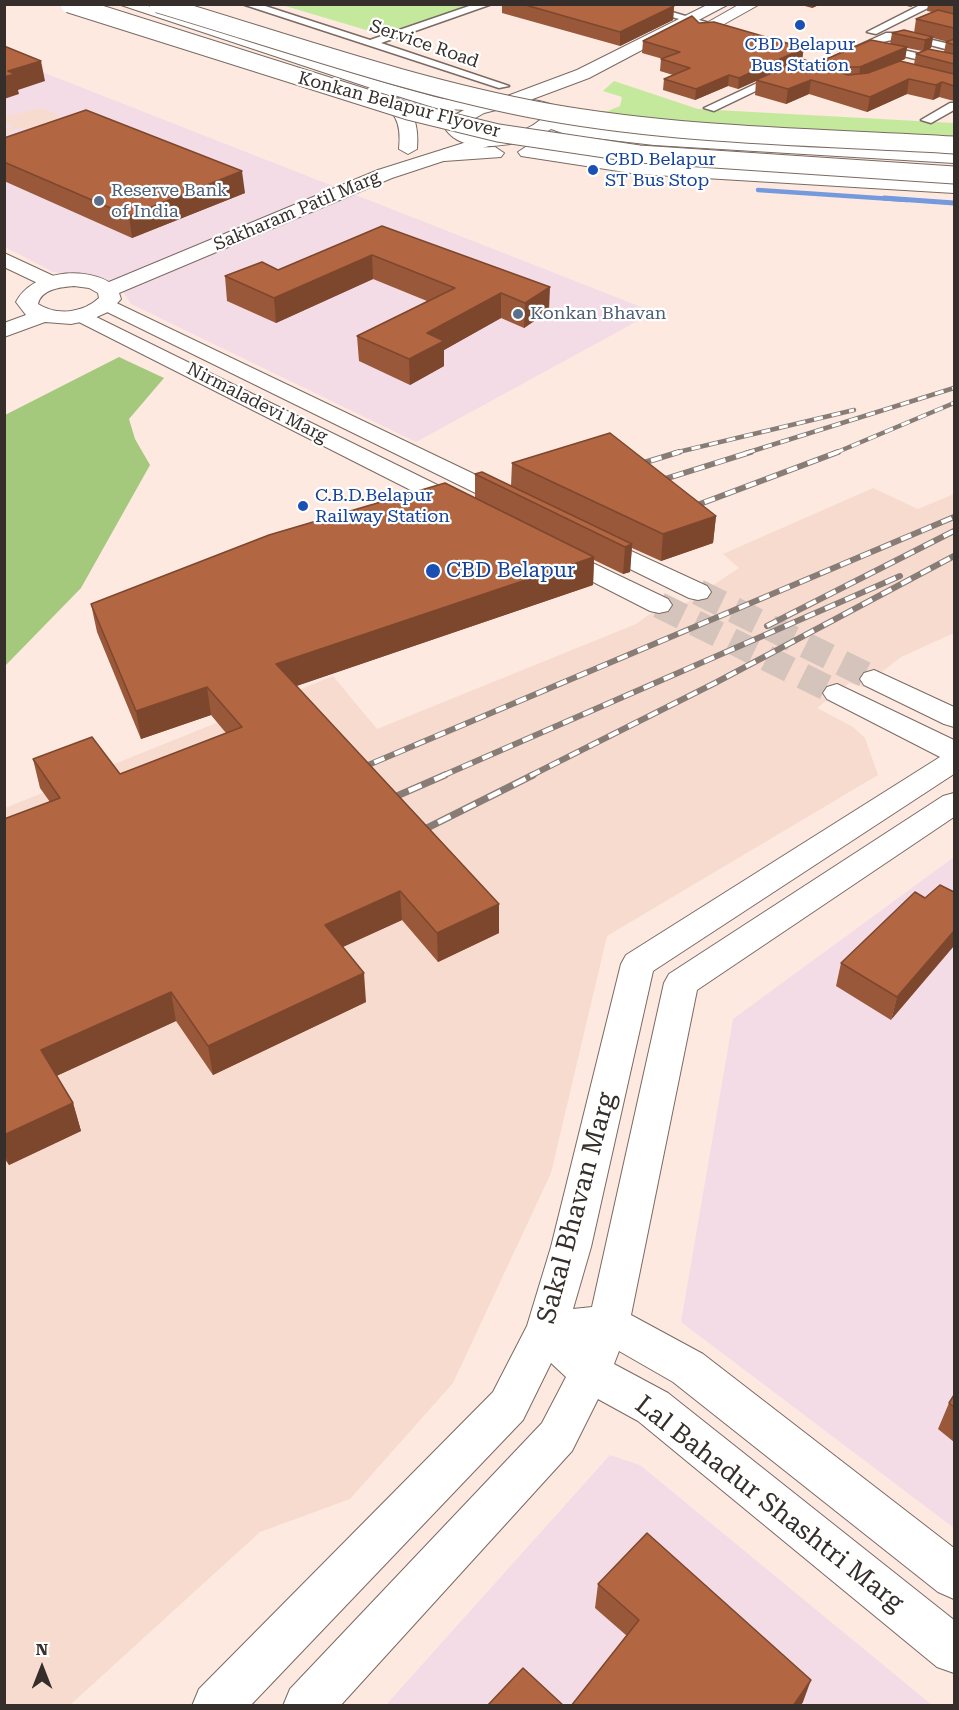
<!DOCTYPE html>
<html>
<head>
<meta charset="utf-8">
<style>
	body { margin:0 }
	#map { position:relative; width:959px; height:1710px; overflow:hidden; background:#fde9e0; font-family:"Roboto Serif",serif }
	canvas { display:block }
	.frame { position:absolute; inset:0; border:6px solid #352e2a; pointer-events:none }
	.north { position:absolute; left:12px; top:1638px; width:60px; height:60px; -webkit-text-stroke:4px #fff; paint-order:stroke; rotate:0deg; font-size:16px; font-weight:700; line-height:24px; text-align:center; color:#352e2a }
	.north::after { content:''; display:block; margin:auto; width:21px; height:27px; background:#352e2a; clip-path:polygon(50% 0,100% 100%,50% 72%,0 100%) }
</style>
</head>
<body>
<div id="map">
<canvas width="959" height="1710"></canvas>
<div class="frame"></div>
<div class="north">N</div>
</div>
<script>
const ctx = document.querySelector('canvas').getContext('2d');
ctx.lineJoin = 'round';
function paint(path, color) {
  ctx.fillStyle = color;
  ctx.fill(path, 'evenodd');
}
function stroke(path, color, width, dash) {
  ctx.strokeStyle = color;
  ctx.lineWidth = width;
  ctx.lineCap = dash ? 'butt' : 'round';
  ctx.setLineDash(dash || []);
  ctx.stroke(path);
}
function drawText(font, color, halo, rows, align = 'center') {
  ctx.font = font + ' "Roboto Serif",serif';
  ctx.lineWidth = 4.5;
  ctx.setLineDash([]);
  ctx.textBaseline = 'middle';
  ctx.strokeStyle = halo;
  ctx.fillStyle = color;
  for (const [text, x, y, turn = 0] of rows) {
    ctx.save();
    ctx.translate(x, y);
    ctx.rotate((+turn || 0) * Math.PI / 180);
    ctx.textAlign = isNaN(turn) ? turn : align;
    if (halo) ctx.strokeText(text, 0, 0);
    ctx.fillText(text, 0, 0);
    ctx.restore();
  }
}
paint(new Path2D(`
	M4,57L654,312L416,442L131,304L119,285L103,278L53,272L5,247Z
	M954,857V1528L681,1322L733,1019Z
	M610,1455L640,1465L932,1705L385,1706Z`), '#f4dce7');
paint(new Path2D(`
	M42,108L59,115L56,120L33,128H18L5,135V129L13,126L5,122V116Z
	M873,488L918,509L954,494V633L901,657L863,687L849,683L817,708L853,727L865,738L878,775L607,936L551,1173L453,1383L350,1499L260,1532L70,1705L5,1706V808L333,676L377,729L636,624L671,599L683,605L739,568L723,554Z`), '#f7dbcf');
paint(new Path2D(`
	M282,5H473L383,35Z
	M614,81L698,109L954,123V141L668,123L571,111H608L620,106L622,97L603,91Z`), '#c4e99d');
paint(new Path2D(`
	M119,357L164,378L129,419L135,439L150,465L81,588L5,666V415Z`), '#a4c87c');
stroke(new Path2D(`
	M758,190L907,200`), '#7599dd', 4.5);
stroke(new Path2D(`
	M884,198L954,203`), '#7599dd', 5);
stroke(new Path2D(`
	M698,592L874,679
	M659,605L837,693`), '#d5c4bc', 26, [26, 14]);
const street = new Path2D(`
	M242,4H259L370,40L475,4H492L381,43L509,86L499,88Z
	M626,4H645L716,25L711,28Z
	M922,4H936L876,34L867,32Z
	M886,33H902L954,45V51C930,46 901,33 878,44L954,62V68L873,49L872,46L816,72L822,75V79H814L800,72Z
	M783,71L789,74L787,76L714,111L704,108Z
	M950,103H954V110L931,123L921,120Z`);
const secondary = new Path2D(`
	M4,253L60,279L63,283L60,287H46L4,267Z
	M106,298L522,497L525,502L522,507L513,509L504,507L99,308L96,304L99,300Z
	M80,309L474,503L477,508L474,513L465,515L456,513L73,319L70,315L73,311Z
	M592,533L707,586L711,592L707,598L698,600L689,598L583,546L579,541L583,536Z
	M555,545L668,599L672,605L668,611L659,613L650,611L546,558L542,553L546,548Z
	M874,670L954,707V727L944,724L864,685L860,679L864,673Z
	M837,684L954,740V774L653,971L591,1247L573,1309L592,1307L664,983L669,974L943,796L954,793V817L697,990L631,1315L703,1354L954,1548V1599L938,1592L673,1382L619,1351L614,1364L668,1393L954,1620V1673L937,1667L638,1421L598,1399L572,1451L340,1706H283L290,1689L542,1423L566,1377L551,1363L523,1420L250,1706H192L199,1689L493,1392L527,1326L551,1247L621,964L626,955L940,757L827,699L823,693L827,687Z`);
const primary = new Path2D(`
	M709,4H729L589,78L514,106H502L499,102L502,98L577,70Z
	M740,4H760L710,32H698L696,29Z
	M489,135L498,140L495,144L392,178L119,293L121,299L110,311L90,320L71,324L45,322L4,337V323L26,315L16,302C32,272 81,266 109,282L378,170ZM74,286L89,288L98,293L99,298C83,313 57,316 38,304C41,289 61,287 74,286Z`);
const highway = new Path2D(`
	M118,4H142C239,35 336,71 435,97C477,108 511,89 556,106L562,117L560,120L572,125L654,135L954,152V163L654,145L568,135L551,129C527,144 466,158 446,130L451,117L464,110L436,108L394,95C414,109 419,125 417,149L408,154L399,149C402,122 395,110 372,97L369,93L374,89ZM508,107L529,108L544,116C526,136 487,142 464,128L465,124L484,113Z
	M527,146L638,162L954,181V193L638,174L521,156L518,152Z
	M495,147L504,153L501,157L444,161L435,155L444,149Z`);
stroke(street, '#7b6a62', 3);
stroke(secondary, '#7b6a62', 2);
stroke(primary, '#7b6a62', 2);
stroke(highway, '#7b6a62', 2);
paint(street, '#fff');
paint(secondary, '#fff');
paint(primary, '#fff');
paint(highway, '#fff');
const railFar2 = new Path2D(`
	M674,453L854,410
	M746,453L954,388
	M835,453L954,403`);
const railFar1 = new Path2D(`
	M630,467L679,452
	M652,483L751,452
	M684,510L838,452
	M767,626L954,531
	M354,771L954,517
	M442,776L900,576
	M530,776L715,683L954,556`);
const rail = new Path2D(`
	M383,802L445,775
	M413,835L533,775`);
stroke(railFar2, '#887c76', 4.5);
stroke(railFar1, '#887c76', 6);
stroke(rail, '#887c76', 7);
stroke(railFar2, '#fff', 3, [9]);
stroke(railFar1, '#fff', 4, [11]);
stroke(rail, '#fff', 4.5, [14]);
const highwayBridge = new Path2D(`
	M69,4L408,111L498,133L639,154L954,175
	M158,4C286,42 415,88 547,112C681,136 819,137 954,145`);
stroke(highwayBridge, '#7b6a62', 19, []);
stroke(highwayBridge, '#fff', 17);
paint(new Path2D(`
	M502,4H670L674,6L673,20L620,46L502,13Z
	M798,4H821L812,8Z
	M898,4H916L911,7Z
	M928,4H954V101L939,97L933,100L907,94L867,112L809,94L786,104L755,95L756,81L738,89L728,86L695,100L663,90L664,79L673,75L660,71L661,59H663L642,53L643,41L699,23L804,48L802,59L823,66L824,60L890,44L892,33H914L916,19L932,12L927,11ZM933,38L948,42H946L944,52L929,49L931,48ZM907,48L922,51L916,54L914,64L900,61L905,59Z
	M4,138L245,193L132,238L4,181Z
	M382,226L549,311L524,328L501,318L444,350V366L410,385L359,361L357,336L427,301L373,279L276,323L227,301L225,276L278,270Z
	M512,463L716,516L713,543L661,561L632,548L630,572L623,574L594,560L593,585L296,686L499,904V933L438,962L402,920L343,947L366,1002L213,1075L176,1021L56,1076L73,1103L81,1131L9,1165L4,1158V819L50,802L40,788L33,759L120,774L226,733L211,715L141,739L97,632L91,604L475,498V474L511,486Z
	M925,898L891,1020L836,986L841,963Z
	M954,1395V1442L938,1429L949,1403Z
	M598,1584L803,1702L800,1706H571L627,1636L595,1608Z`), '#995839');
paint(new Path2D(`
	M813,4H821L812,8Z
	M674,6L673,20L620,46V32Z
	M933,37L931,48L923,52L925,40Z
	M907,47L905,59L859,79L860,67Z
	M804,48L802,59L756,80V81L738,89L739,78Z
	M41,61L45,81L18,90L19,94L4,99V77L8,71Z
	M729,75L728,86L695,100L696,89Z
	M909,79L907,94L867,112L870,97Z
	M811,80L809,94L786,104L788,89Z
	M942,82L939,97L933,100L936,85Z
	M242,171L245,193L132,238L129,216Z
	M372,255L373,279L276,323L274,298Z
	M550,287L549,311L524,328L525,303Z
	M501,293V318L444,350V366L410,385L409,359L427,333Z
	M716,516L713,543L661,561L663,534Z
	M632,544L630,572L623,574L625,547Z
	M594,557L593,585L279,692L276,664Z
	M207,687L211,715L141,739L136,711Z
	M400,891L402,920L327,954L325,925Z
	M499,904V933L438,962L437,933Z
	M954,931V946L891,1020L897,997Z
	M364,973L366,1002L213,1075L208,1046Z
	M171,992L176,1021L50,1079L41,1050Z
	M73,1103L81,1131L9,1165L4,1153V1135Z
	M811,1680L803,1702L800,1706H793Z`), '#7d472e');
const building = new Path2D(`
	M522,4H670L674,6L620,32Z
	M938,10L954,14V28L916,19Z
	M692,16L699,23L714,22L804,48L739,78L729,75L696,89L664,79L690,68L661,59L680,52L643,41Z
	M904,30L933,37L925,40L892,33Z
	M954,39V45L946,42Z
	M871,40L907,47L860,67H849L824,60Z
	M4,46L41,61L8,71L15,74L4,77Z
	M928,49L954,54V64L916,54Z
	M802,59L848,75L868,73L900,61L954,74V86L942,82L936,85L909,79L870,97L811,80L788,89L756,80Z
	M86,110L242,171L129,216L4,162V138Z
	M382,226L550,287L525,303L501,293L427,333L444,341L409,359L357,336L455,288L372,255L274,298L225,276L262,262L278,270Z
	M610,433L716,516L663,534L512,463Z
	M482,472L632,544L625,547L475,474Z
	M445,483L594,557L276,664L499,904L437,933L400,891L325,925L364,973L208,1046L171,992L41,1050L73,1103L4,1135V819L60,798L33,759L92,737L120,774L242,727L207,687L136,711L91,604L269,535Z
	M940,885L954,892V931L897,997L841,963L915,892L925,898Z
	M954,1395V1407L949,1403Z
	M647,1533L811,1680L793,1706H571L639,1620L598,1584Z
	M523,1668L564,1706H487Z`);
paint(building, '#b26642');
stroke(building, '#7d472e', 1.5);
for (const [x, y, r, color] of [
	[800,25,6,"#1a4fb4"],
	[593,170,6,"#1a4fb4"],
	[99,201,6,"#5c6f8a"],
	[518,314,6,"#5c6f8a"],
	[303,506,6,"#1a4fb4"],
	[433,571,8,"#1a4fb4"]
]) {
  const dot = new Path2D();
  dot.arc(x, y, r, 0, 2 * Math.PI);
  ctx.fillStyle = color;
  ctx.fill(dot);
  stroke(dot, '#fff', 2);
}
drawText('18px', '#352e2a', '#fff', [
	["Service Road",424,44,19],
	["Konkan Belapur Flyover",399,105,15],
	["Sakharam Patil Marg",297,211,-23],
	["Nirmaladevi Marg",257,403,27]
]);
drawText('18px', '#164399', '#fff', [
	["CBD Belapur",800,45,"center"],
	["Bus Station",800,66,"center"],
	["CBD Belapur",605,160],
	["ST Bus Stop",605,181],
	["C.B.D.Belapur",315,496],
	["Railway Station",315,517]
], 'left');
drawText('18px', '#4e5e75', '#fff', [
	["Reserve Bank",111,191],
	["of India",111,212],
	["Konkan Bhavan",530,314]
], 'left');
drawText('21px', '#164399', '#fff', [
	["CBD Belapur",446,571]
], 'left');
drawText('26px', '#352e2a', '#fff', [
	["Sakal Bhavan Marg",577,1208,-75],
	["Lal Bahadur Shashtri Marg",769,1504,38]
]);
</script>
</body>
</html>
